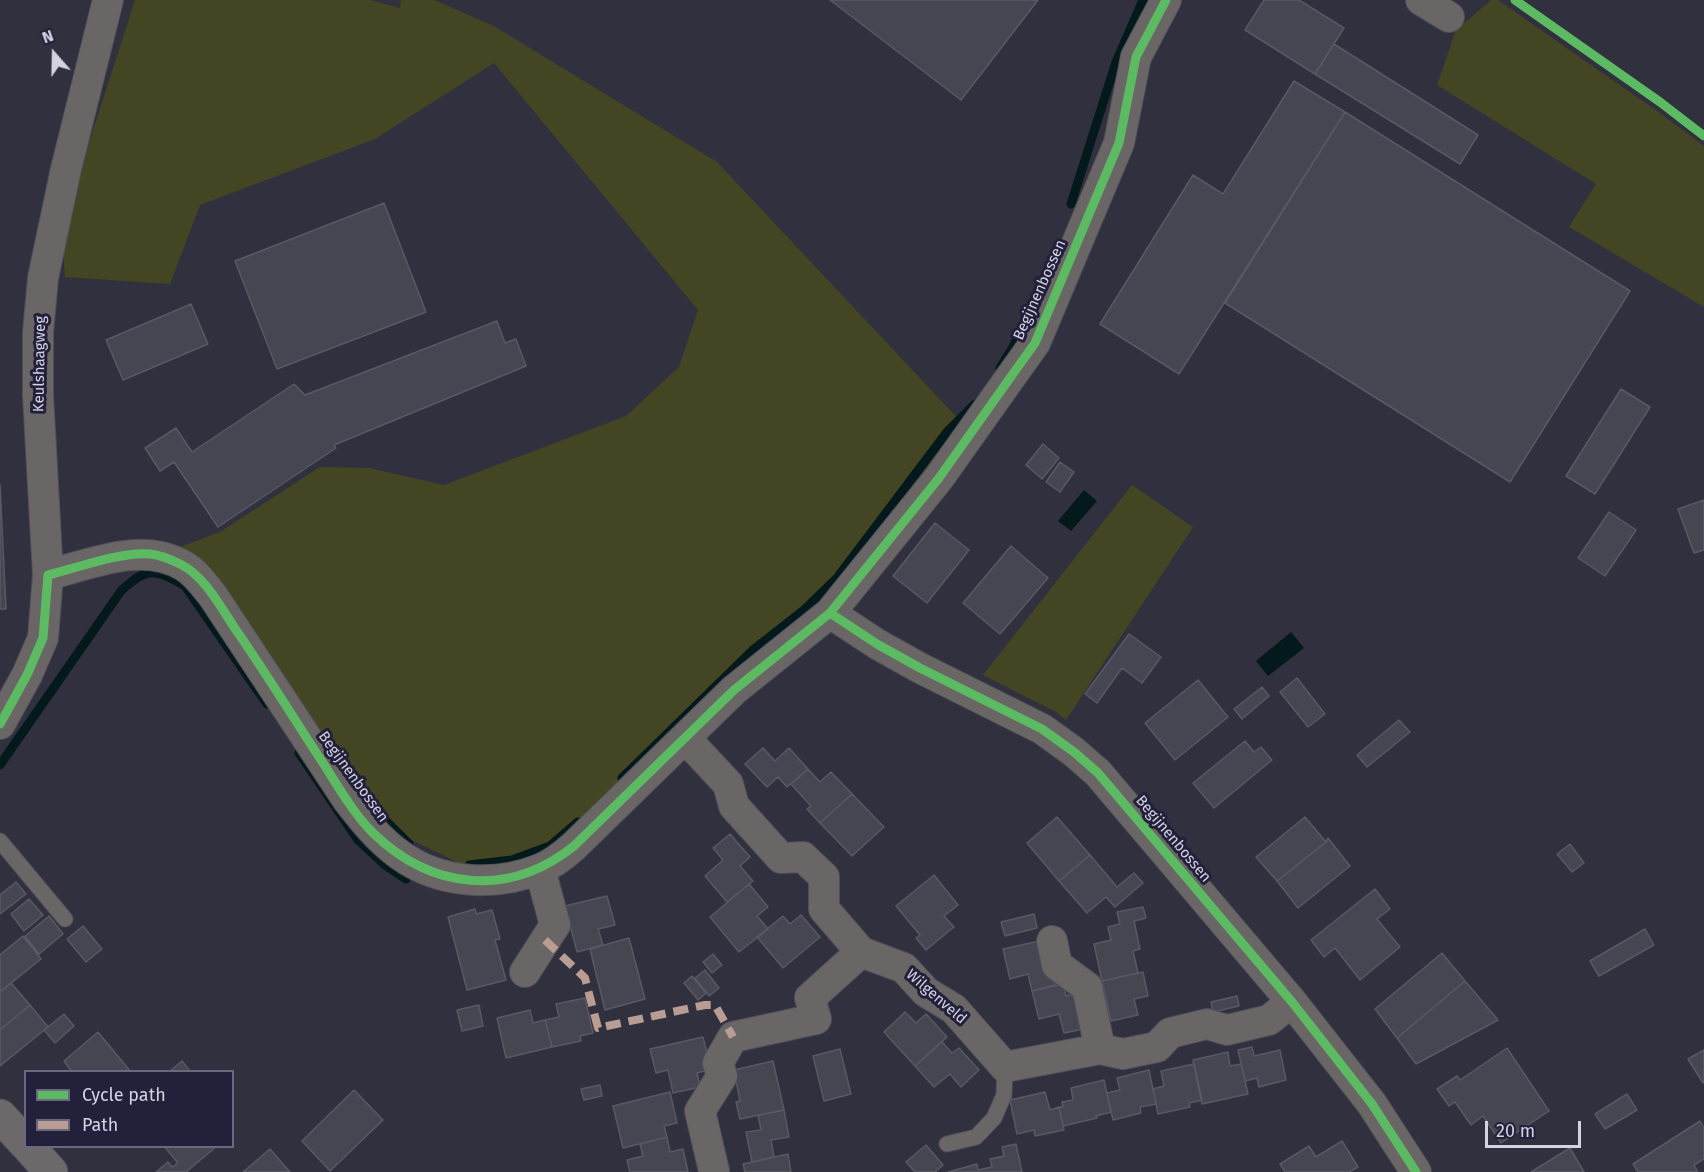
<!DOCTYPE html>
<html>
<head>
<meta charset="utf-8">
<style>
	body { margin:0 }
	#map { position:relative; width:1704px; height:1172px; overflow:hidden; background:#31303e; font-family:"Fira Sans",sans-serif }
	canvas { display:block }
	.legend { position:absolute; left:24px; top:1070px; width:210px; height:78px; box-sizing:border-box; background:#22203a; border:2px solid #69687e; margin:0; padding:8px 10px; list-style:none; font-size:18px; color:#d3d3e4 }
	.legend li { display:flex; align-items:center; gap:12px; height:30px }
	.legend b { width:30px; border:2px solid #69687e }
	.north { position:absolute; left:24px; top:24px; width:60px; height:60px; -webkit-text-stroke:4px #22203a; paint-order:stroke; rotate:340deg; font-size:16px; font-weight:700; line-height:24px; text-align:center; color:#d3d3e4 }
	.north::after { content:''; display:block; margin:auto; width:21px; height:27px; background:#d3d3e4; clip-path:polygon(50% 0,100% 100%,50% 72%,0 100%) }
	.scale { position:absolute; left:1485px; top:1121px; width:96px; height:27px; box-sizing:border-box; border:3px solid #d3d3e4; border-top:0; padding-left:8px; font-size:18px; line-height:21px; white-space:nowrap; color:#d3d3e4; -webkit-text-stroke:4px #22203a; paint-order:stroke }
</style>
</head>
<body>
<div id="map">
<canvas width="1704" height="1172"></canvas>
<ul class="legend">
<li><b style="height:8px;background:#5cba63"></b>Cycle path</li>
<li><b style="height:8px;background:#b99d93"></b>Path</li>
</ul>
<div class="north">N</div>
<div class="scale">20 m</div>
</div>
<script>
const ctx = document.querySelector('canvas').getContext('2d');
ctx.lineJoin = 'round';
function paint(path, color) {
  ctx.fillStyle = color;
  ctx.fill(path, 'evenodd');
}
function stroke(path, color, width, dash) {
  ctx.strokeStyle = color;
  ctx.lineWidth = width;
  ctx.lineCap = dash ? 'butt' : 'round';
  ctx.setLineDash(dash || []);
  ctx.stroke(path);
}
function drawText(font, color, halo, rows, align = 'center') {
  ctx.font = font + ' "Fira Sans",sans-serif';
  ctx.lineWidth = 6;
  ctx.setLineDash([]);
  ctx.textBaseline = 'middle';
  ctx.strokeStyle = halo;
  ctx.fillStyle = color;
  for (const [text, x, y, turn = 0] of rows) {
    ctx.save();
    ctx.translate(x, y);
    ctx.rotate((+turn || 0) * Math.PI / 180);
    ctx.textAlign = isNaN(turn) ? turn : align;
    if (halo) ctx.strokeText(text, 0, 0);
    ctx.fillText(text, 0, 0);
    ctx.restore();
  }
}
paint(new Path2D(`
	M135,0H370L400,8L401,0H434L492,25L717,162L964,425L823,595L736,666L551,855L481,874L373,821L177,548L220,532L320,467L369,468L444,485L626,416L679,367L698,310L494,63L375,139L200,205L170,284L65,277L63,251L87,149Z
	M1491,0H1498L1664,116L1704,146V307L1569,227L1596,184L1437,85L1456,30Z
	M1132,485L1193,527L1066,720L1056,712L983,675Z`), '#444623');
paint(new Path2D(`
	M1084,490L1097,501L1071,531L1058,521Z
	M1291,632L1304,648L1268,676L1256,661Z`), '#04191b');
stroke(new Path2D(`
	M1071,204L1116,62L1143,0
	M1000,368L1013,347L1055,254
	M299,753L358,840L385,865L406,879
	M0,765L121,591C146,567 156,568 185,586L267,704
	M622,778L754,649L804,610L837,578L947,432L975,404
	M354,780L384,819L409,844
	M469,865L512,860L550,846L578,822`), '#04191b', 9);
const building = new Path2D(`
	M830,0H1038L961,100Z
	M1264,0H1299L1344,28L1315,74L1245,30Z
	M1334,44L1478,135L1460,164L1315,74Z
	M1294,81L1345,112L1179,374L1100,324L1193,175L1223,194Z
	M1345,112L1630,291L1510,482L1225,303Z
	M384,203L426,312L277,369L235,261Z
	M191,304L208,344L123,380L106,340Z
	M497,321L505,343L516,339L526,366L334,445L336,448L218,527L174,462L160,471L145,448L176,428L192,452L294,384L305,395Z
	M1621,389L1650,407L1595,494L1566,476Z
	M1043,444L1059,458L1042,479L1026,465Z
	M1060,462L1074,472L1060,492L1046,482Z
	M0,485L6,609H0Z
	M1704,500V550L1694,553L1678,509Z
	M1609,512L1636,530L1605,576L1578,558Z
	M935,523L969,550L927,603L893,576Z
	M1011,546L1048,578L1000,634L963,603Z
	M1129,634L1161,657L1142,683L1122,668L1097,703L1085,694Z
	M1297,678L1325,714L1308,727L1280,692Z
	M1198,680L1228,717L1175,760L1145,723Z
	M1262,687L1269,696L1242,719L1234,709Z
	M1399,720L1410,732L1367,767L1357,755Z
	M1245,741L1254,752L1261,747L1272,760L1214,808L1193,783Z
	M763,748L775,761L789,748L808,769L787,787L778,777L767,787L745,764Z
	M808,769L820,782L831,772L852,794L820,823L807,809L811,806L791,784Z
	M852,794L884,827L852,856L820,823Z
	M1057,817L1090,855L1059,881L1027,843Z
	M1305,817L1326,842L1277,881L1256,857Z
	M730,834L750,857L740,866L753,881L727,902L705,876L723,860L713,848Z
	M1328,838L1350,866L1298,908L1277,881L1326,842Z
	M1570,844L1584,863L1572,872L1557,854Z
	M1090,855L1117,887L1134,873L1143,883L1115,907L1106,897L1087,913L1059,881Z
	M934,875L958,905L944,916L954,927L926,950L916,938L920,935L896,906Z
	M16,882L26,894L0,914V895Z
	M749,884L768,907L757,916L768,929L739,952L710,917Z
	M1375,889L1390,909L1377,919L1400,947L1360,980L1335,948L1324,957L1311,940Z
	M607,896L615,925L598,929L603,945L577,952L565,906Z
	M29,899L43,915L24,931L11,914Z
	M1143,907L1146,918L1134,921L1140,949L1133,951L1138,973L1102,981L1094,944L1111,940L1108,927L1120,924L1117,912Z
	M475,909L476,914L492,910L500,939L495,940L506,980L467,990L448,917Z
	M1034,914L1037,928L1005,936L1001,922Z
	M801,915L820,937L783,968L757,937L783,916L790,924Z
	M49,916L63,934L39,954L25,936Z
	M83,926L102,949L86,962L67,939Z
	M1645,929L1654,945L1599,976L1590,961Z
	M23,936L41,959L0,992V955Z
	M629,938L645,999L605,1010L590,949Z
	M1044,940L1055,985L1032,991L1028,974L1010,979L1003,949Z
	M1442,953L1465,981L1397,1038L1375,1009Z
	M713,954L722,965L712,973L703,962Z
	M705,970L719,988L709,996L695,978Z
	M1143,972L1148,996L1134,999L1138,1015L1111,1021L1102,981Z
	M692,976L706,993L698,1000L684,983Z
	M1465,981L1498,1020L1416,1064L1397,1038Z
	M11,983L30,1005L0,1030V992Z
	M1063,984L1066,996L1075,993L1084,1029L1064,1033L1059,1014L1039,1019L1032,991Z
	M1237,996L1239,1006L1213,1012L1211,1002Z
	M585,998L593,1033L580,1036L581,1041L552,1047L545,1020L559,1017L556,1004Z
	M30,1005L48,1027L0,1066V1030Z
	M479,1005L483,1026L462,1031L457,1010Z
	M530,1010L533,1023L545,1020L552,1047L506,1058L497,1018Z
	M905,1012L916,1023L926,1014L947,1037L915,1066L884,1032Z
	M64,1014L74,1026L55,1043L44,1030Z
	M98,1032L131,1072H72L64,1061Z
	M703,1037L711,1069L697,1073L700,1087L673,1093L668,1070L656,1073L650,1049Z
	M942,1042L952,1053L959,1048L979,1070L961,1087L950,1074L934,1087L915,1066Z
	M1252,1047L1254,1056L1280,1050L1286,1080L1259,1087L1257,1078L1245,1081L1238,1050Z
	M1507,1048L1549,1111L1501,1143L1483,1116L1471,1125L1455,1102L1449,1106L1437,1089L1457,1076L1460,1080Z
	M840,1049L851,1094L824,1101L813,1056Z
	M1704,1050V1082L1703,1083L1688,1059Z
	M1228,1052L1230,1066L1241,1064L1248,1094L1202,1104L1193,1060Z
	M182,1061L191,1072H169Z
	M773,1061L784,1110L740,1119L736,1102L740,1101L734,1070Z
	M1194,1064L1202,1100L1189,1103L1190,1107L1158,1114L1153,1089L1164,1086L1161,1071Z
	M1149,1070L1156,1104L1140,1107L1141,1113L1113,1120L1107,1093L1120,1090L1117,1078Z
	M1104,1080L1111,1112L1096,1116L1097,1118L1063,1126L1059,1107H1063L1062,1102L1073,1100L1071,1088Z
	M600,1085L602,1096L584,1100L581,1089Z
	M354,1090L383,1120L330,1171L302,1141Z
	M670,1092L677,1123L664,1126L667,1137L623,1148L613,1106Z
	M1045,1092L1050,1110L1059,1107L1064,1130L1035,1136L1034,1130L1017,1134L1010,1100Z
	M1627,1094L1637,1110L1605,1129L1595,1114Z
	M784,1110L789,1137L771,1140L774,1157L752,1162L746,1132L761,1130L758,1115Z
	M1700,1121L1704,1128V1159L1694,1165L1698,1172H1638L1633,1164Z
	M667,1137L670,1152L683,1149L688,1172H630L627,1160L643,1156L640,1144Z
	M1342,1141L1358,1167L1349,1172H1285L1280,1164L1309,1146L1316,1157Z
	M1016,1144L1022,1172H948L977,1164L978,1170L992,1167L990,1159L1004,1156L1002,1147Z
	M926,1145L943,1165L935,1172H915L906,1162Z
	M164,1146H217L186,1172H156L168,1162L172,1167L178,1163Z
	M1570,1148L1584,1172H1531Z
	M270,1149L290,1172H243Z
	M788,1154L791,1172H745L743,1164Z`);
paint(building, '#464653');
stroke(building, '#595865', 1.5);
const lane = new Path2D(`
	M0,841L65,919
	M947,1144L976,1137L994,1118L1004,1095L1005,1067`);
const street = new Path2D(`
	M1421,0L1449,17
	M48,575C91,564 142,541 184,566C196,573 204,585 213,596L347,799C363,820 379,840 400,855C440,884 495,887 540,869C553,864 564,855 574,846L734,690L830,613L939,478L1005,385L1035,343L1119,143L1136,57L1166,0
	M830,613L877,644L920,668L1042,729L1074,752L1098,773L1292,1002L1372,1104L1416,1172
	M0,724L27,675L43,638L48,575L38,395V333L43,278L66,169L108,0
	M685,738L728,784L734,806L781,858L803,857L824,877V909L861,952
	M1052,941L1057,965L1087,987L1100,1049
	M525,972L555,925L540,869
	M714,1171L700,1111L722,1076L718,1063L733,1037L816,1019L810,998L861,952L904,968L926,992L954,1009L1005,1067L1100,1049L1123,1054L1157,1047L1170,1033L1207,1024L1227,1030L1269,1020L1292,1002`);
const secondary = new Path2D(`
	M0,1116L26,1144
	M28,1146L51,1172`);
stroke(lane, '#4f4e5b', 17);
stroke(street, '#4f4e5b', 32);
stroke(secondary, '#4f4e5b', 35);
stroke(lane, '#6b6666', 15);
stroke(street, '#6b6666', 30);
stroke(secondary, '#6d696a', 33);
stroke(new Path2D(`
	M545,940L585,978L598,1028L705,1005H715L733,1037`), '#b99d93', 8, [15, 8]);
stroke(new Path2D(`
	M1515,0L1660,102L1704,136
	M830,613L877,644L920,668L1042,729L1074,752L1098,773L1292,1002L1372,1104L1416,1172
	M0,724L27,675L43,638L48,575C76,568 123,551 150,554C160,555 172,560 180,564C205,576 221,608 236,630C266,673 294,719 323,763C338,786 353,813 373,833C432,890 509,898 574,846L734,690L830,613L939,478L1005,385L1035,343L1119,143L1136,57L1166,0`), '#5cba63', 9);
drawText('15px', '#d3d3e4', '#22203a', [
	["Begijnenbossen",1040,290,-66],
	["Keulshaagweg",40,364,-89],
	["Begijnenbossen",353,777,54],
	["Begijnenbossen",1173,839,50],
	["Wilgenveld",936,997,41]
]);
</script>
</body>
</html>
